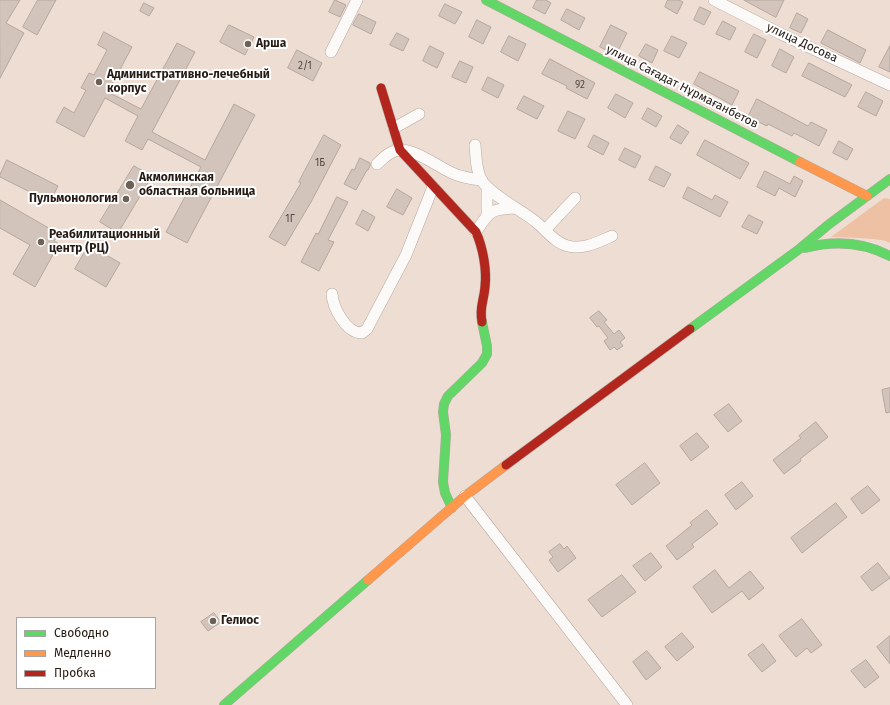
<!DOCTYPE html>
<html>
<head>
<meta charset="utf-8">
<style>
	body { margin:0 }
	#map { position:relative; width:890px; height:705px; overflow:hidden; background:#eeddd2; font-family:"Fira Sans",sans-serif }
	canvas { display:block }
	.legend { position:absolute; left:16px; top:617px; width:140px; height:72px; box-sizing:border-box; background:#fff; border:1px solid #a9a4a1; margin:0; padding:5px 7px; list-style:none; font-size:12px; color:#271c15 }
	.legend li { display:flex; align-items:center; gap:8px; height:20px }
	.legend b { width:20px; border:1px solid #a9a4a1 }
</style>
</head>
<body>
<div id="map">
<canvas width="890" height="705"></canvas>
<ul class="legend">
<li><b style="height:5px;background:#63d668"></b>Свободно</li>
<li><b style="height:5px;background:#ff974d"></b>Медленно</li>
<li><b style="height:5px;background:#b3261e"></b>Пробка</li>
</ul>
</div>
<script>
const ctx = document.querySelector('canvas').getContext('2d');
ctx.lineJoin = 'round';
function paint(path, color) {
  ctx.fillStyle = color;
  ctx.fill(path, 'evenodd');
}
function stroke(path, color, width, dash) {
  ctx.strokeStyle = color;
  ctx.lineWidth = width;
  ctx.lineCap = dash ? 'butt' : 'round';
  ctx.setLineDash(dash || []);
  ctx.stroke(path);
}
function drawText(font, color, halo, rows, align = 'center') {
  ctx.font = font + ' "Fira Sans",sans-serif';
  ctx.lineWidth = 4;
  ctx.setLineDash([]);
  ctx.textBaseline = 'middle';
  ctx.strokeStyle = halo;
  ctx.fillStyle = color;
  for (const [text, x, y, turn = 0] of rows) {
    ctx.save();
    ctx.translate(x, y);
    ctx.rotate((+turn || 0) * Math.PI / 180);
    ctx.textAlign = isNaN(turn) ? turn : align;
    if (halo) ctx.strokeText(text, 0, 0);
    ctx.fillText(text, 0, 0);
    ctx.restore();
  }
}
paint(new Path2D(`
	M884,198L890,199V243C881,237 845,238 831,237Z`), '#efc1a4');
const building = new Path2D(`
	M0,0H20L6,23L24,33L0,78Z
	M38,0H56L37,35L23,27Z
	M335,0L346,5L340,17L329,12Z
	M537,0H546L551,3L545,14L533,8Z
	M668,0H679L683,2L677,14L665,7Z
	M744,0H784L776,17Z
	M144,3L154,8L149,16L140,11Z
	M445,4L462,12L455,24L439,16Z
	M700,7L711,12L704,25L694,20Z
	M567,9L585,18L579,30L561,20Z
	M797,13L808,19L801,33L790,28Z
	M359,14L376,22L371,34L353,25Z
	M477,20L491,27L483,44L469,37Z
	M723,21L736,28L730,40L716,34Z
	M229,25L254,37L245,55L220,42Z
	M611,25L627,33L616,55L600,47Z
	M828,30L866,50L860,63L821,43Z
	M104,32L132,47L108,92L141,109L177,43L195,52L152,132L205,160L234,104L255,115L187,243L166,232L201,167L148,139L142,150L125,141L138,116L105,98L84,137L56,122L64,107L74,113L86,90L81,88L89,73L94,75L107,50L98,45Z
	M397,33L409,39L403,51L390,45Z
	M754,34L766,40L757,58L745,52Z
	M509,36L526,44L518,61L501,52Z
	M672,36L687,43L679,58L664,51Z
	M646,44L658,50L652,63L639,56Z
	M430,46L444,53L437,68L423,61Z
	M890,46V72L879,67Z
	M780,49L794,57L786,73L772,66Z
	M297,50L322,63L313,81L288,68Z
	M550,59L595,83L587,99L566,88L567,86L542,74Z
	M460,61L473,67L466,83L452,77Z
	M809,63L852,85L845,97L802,76Z
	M700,72L739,91L732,105L694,84Z
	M488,77L504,85L498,98L482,90Z
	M866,92L883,101L876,116L858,107Z
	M616,94L633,103L625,118L608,108Z
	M524,96L544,106L537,119L517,109Z
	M757,99L808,126L811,122L827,130L819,146L794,133L792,136L768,124L767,126L748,117Z
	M648,108L662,116L656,127L642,119Z
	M568,111L585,119L575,139L558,131Z
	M678,125L689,132L681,144L670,138Z
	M324,135L341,145L311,202L285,246L269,237L301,183L299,182Z
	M594,135L609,143L603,155L588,147Z
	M705,140L749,163L740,179L697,155Z
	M839,141L853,149L847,160L833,153Z
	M625,148L641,156L635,168L619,160Z
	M360,158L370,163V166L368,170H367L356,190L344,184L352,169L354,170Z
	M7,160L58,186L50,202L0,177V175Z
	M134,166L152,176L118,233L100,222Z
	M656,166L671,174L664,187L649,180Z
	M765,171L790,184L794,176L803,181L795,197L779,188L775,196L757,187Z
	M688,187L712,200L715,195L728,202L720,217L683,198Z
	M397,189L412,198L403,215L387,207Z
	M337,197L348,202L328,240L334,242L319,271L301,262L316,233L318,234Z
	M0,200L59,234L54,241L59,244L35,287L13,274L30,245L0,228Z
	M363,210L375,217L368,231L356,224Z
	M749,215L763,222L757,234L742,227Z
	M89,245L120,263L106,287L75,269Z
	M599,311L607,320L604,322L614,334L619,330L625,338L620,342L623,346L617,350L614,347L610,350L604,341L608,338L599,326L597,327L590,318Z
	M890,388V412L886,413L882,390Z
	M729,404L742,421L728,432L714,415Z
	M816,422L828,437L800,459L801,461L784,474L773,460L801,438L799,436Z
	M697,433L709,447L691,461L680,446Z
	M645,463L660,483L632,505L616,485Z
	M742,482L753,496L736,510L725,495Z
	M868,486L880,500L862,514L851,499Z
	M836,503L847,517L802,553L791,538Z
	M707,510L718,524L692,544L694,547L677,560L666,546L692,525L690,523Z
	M560,544L564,549L567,546L576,558L558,572L549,560L553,557L549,552Z
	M651,553L662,567L645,581L633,566Z
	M878,563L890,578L872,591L861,577Z
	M715,570L729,588L750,571L764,588L749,600L742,591L712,613L693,587Z
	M622,575L636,592L602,617L588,600Z
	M214,613L221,622L208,631L201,622Z
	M802,619L822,645L811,653L807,648L796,657L779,636Z
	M682,633L694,647L677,661L665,647Z
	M890,636V664L877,647Z
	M763,644L776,661L762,672L748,655Z
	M647,651L661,668L646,680L633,662Z
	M866,660L879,677L865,688L851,671Z`);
paint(building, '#d2c4bb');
stroke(building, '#b4a79e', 1);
const street = new Path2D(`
	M714,0L781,34L890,85
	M331,52L357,0
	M394,128L419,114
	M475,145C476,157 476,171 482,181C492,196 522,210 536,222C546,230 555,243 568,246C583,250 598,242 612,236
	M377,164C383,158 391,150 400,150C416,150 437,166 452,173C461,177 471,179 482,180
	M487,187V214
	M545,230L575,198
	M476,232C489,212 489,209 515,208
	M332,294C333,308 346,333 362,333L367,329L406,255L433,187
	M465,496L627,705`);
const fast = new Path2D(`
	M486,0L800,162
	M805,248C835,240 863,242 890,256
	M690,329L798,250L828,225L890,179
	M452,508L445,493L443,482L446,435L443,412L444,404L448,396L482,363L487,354V346L482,322
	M224,705L368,580`);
const slow = new Path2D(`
	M800,162L867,196
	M368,580L465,496L506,465`);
const jam = new Path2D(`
	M381,88L400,150L476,232C483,248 487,270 485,287C484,301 479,307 482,322
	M506,465L690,329`);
stroke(street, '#b5a89f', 12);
stroke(fast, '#b5a89f', 10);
stroke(slow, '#b5a89f', 10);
stroke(jam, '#b5a89f', 10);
stroke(street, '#fcfaf8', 11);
stroke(fast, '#63d668', 9);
stroke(slow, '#ff974d', 9);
stroke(jam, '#b3261e', 9);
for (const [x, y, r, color] of [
	[248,44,4,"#6d6057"],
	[99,82,4,"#6d6057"],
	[130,185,5,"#6d6057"],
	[126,199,4,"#6d6057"],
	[41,242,4,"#6d6057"],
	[213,621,4,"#6d6057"]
]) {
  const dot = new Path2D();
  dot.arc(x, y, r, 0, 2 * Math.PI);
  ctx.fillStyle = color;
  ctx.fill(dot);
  stroke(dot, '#fff', 1.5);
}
drawText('10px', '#544840', null, [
	["2/1",305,66],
	["92",580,85],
	["1Б",320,163],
	["1Г",290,219]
]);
drawText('12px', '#271c15', '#fff', [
	["улица Досова",802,43,25],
	["улица Сағадат Нұрмағанбетов",682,87,27]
]);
drawText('bold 12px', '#271c15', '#fff', [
	["Арша",256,44],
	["Административно-лечебный",107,75],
	["корпус",107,89],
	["Акмолинская",139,178],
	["областная больница",139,192],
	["Пульмонология",118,199,"right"],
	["Реабилитационный",49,235],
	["центр (РЦ)",49,249],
	["Гелиос",221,621]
], 'left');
</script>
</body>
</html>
